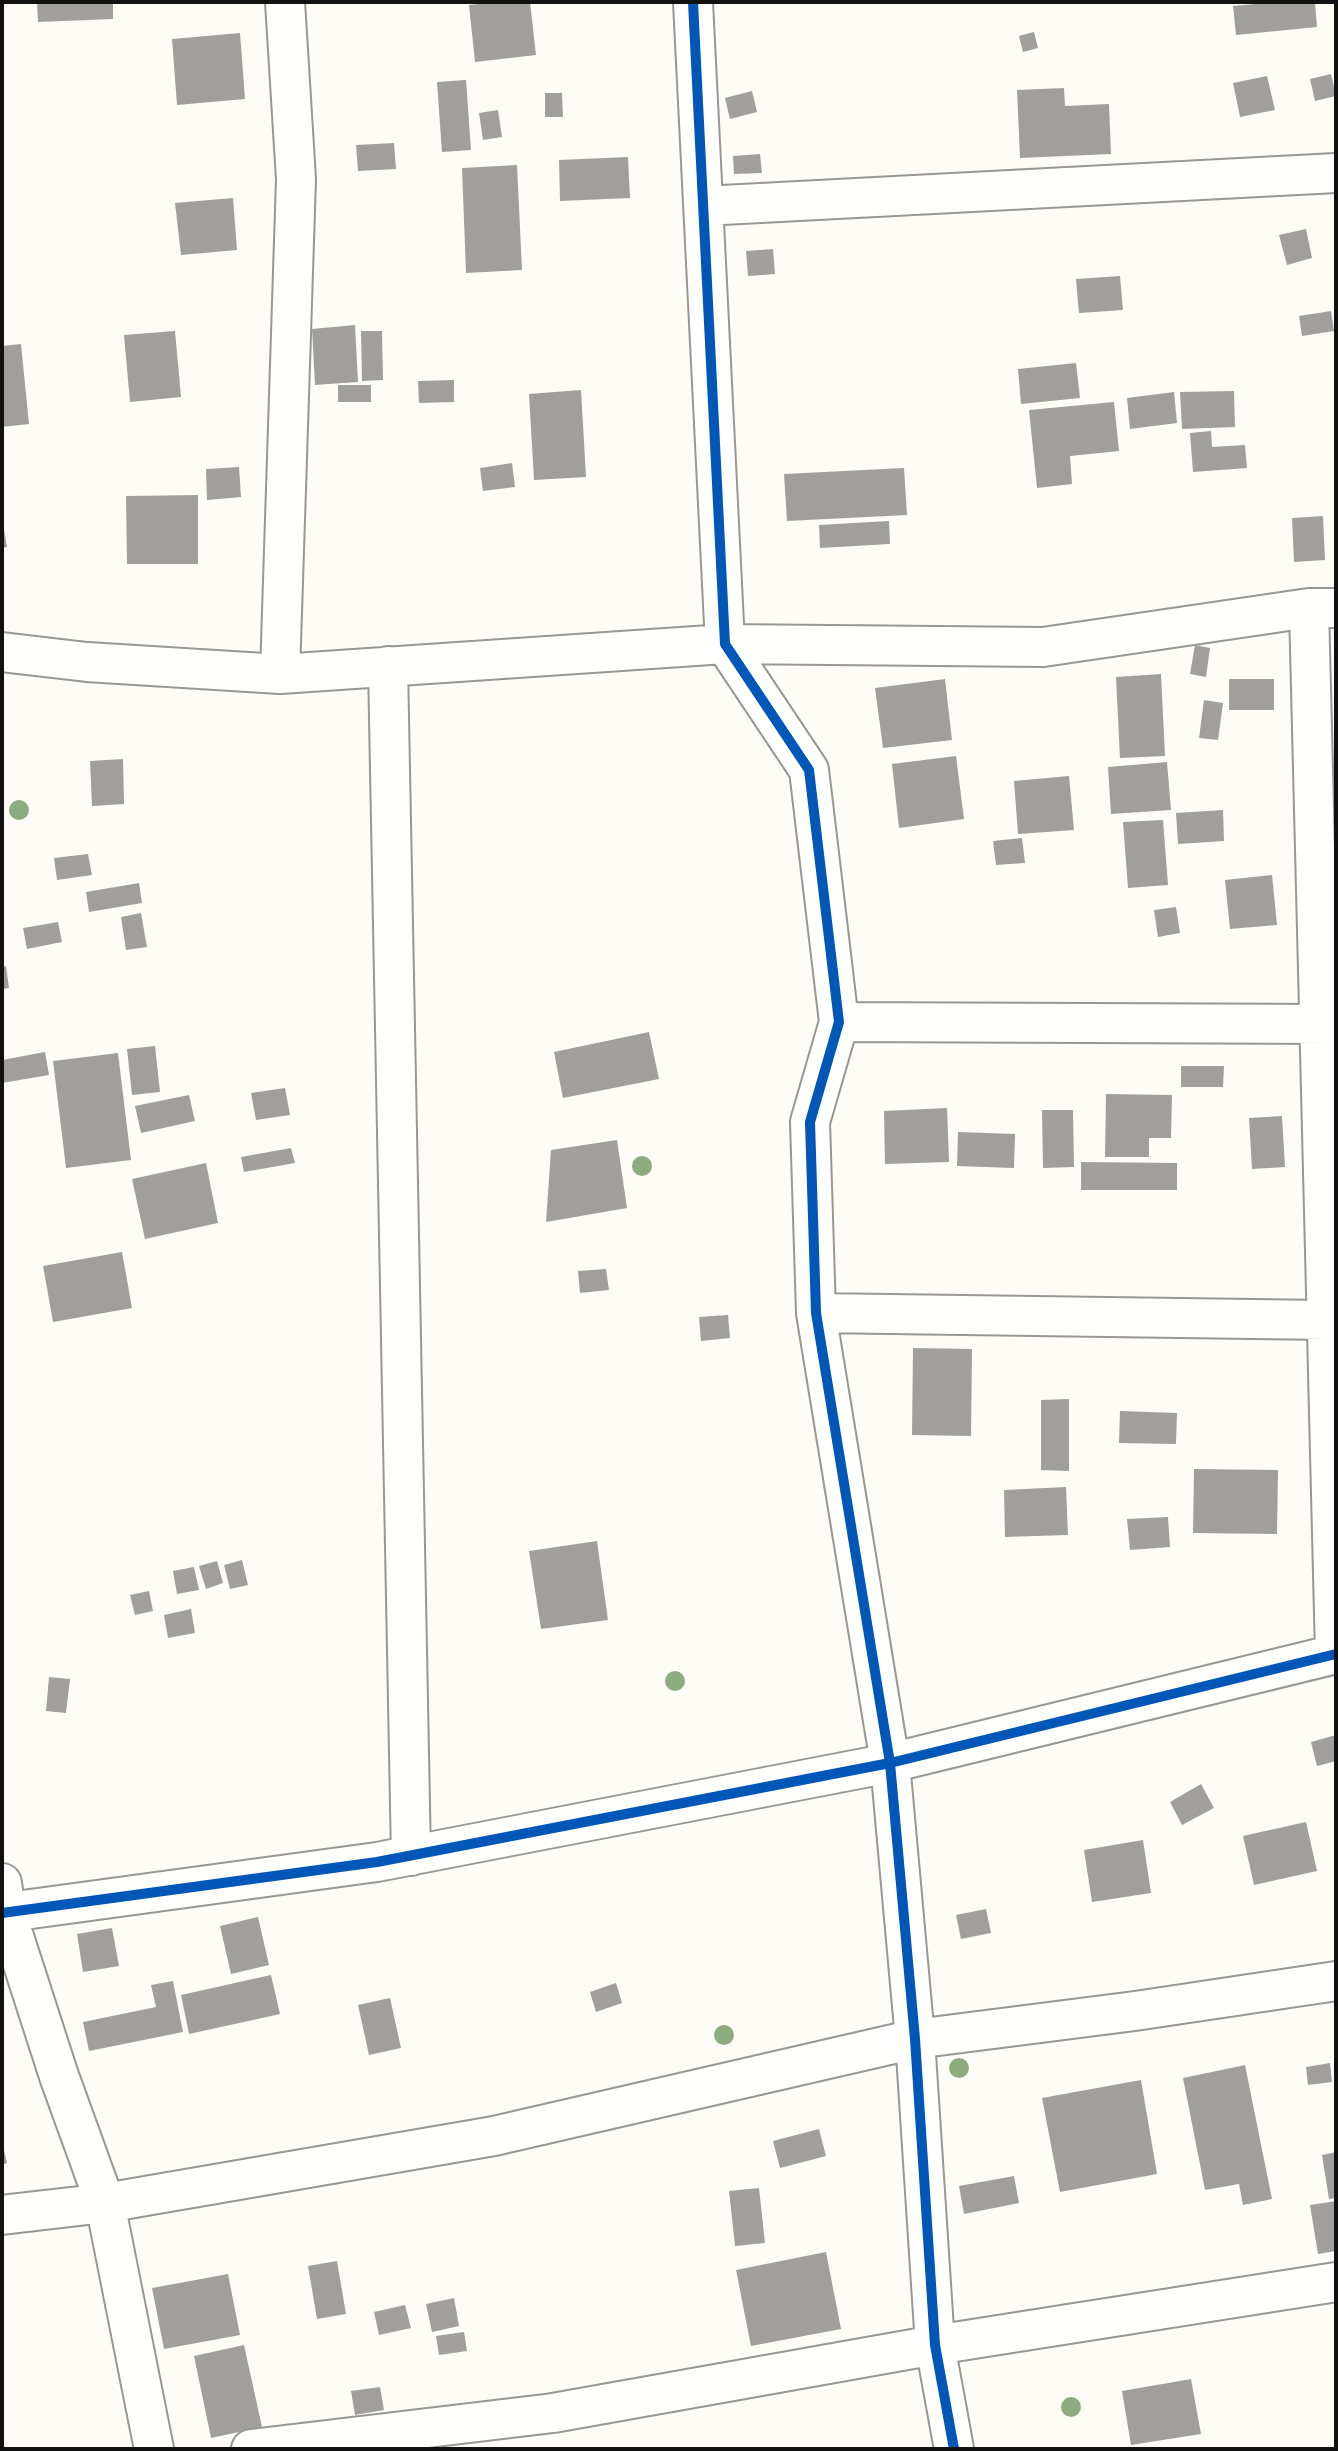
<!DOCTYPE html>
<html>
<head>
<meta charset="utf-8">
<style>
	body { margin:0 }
	#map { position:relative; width:1338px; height:2451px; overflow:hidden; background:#fdfcf7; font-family:Bitter,serif }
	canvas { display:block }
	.frame { position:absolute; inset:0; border:4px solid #111; pointer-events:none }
</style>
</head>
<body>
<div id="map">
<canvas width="1338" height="2451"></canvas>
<div class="frame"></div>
</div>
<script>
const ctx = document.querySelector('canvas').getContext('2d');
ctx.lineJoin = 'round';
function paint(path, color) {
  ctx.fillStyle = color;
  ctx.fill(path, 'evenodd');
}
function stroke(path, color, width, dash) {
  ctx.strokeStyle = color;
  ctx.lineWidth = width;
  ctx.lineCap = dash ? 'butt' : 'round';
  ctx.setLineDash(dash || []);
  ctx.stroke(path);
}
paint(new Path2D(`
	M37,2H113V19L38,22Z
	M495,2H530L536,55L475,62L469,5Z
	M1276,2H1315L1317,27L1236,35L1233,6Z
	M1034,32L1038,48L1023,52L1019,36Z
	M240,33L245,99L177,105L172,39Z
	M1331,74L1336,96L1315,101L1310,79Z
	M1267,76L1275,110L1240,117L1233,83Z
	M466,80L471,150L442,152L437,82Z
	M1064,88L1065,106L1109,104L1111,154L1020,158L1017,90Z
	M752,91L757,112L730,119L725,98Z
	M545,93H562L563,117H545Z
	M498,110L502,137L483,140L479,113Z
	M394,143L396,169L358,171L356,145Z
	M760,154L762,173L734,174L733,156Z
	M628,157L630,198L560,201L559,160Z
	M517,165L522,270L466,273L462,168Z
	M233,198L237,250L181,255L175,203Z
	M1306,229L1312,258L1287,265L1279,235Z
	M773,249L775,274L748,276L746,251Z
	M1120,276L1123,310L1079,313L1076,279Z
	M1331,311L1334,331L1302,336L1299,316Z
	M355,325L358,382L315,385L312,329Z
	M175,331L181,397L130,402L124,335Z
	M361,331H382L383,380L362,381Z
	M21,344L29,424L2,427V346Z
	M1076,363L1080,398L1021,404L1018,369Z
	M454,380V402L419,403L418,381Z
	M338,385H371V402H338Z
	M581,390L586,477L534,480L529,394Z
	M1234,391L1235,427L1182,429L1180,392Z
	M1174,392L1177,423L1130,429L1127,398Z
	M1114,402L1119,451L1070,456L1072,484L1037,488L1029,410Z
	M1211,431L1212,447L1245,445L1247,468L1193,472L1190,433Z
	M512,463L515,487L483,491L480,468Z
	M239,467L241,497L207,500L206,469Z
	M904,468L907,515L787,521L784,474Z
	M198,495V564H127L126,496Z
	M1323,516L1325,560L1294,562L1292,518Z
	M2,518L7,547L2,548Z
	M889,521L890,544L820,548L819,525Z
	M1195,645L1210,648L1206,677L1190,674Z
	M1161,674L1165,756L1120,758L1116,677Z
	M945,679L952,740L883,748L875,688Z
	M1229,679H1274V710H1229Z
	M1204,700L1223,703L1218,740L1199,738Z
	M956,756L964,819L899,828L892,764Z
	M123,759L124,804L92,806L90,761Z
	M1167,762L1171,810L1111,814L1108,767Z
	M1069,776L1074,830L1018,834L1014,781Z
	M1223,810L1224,841L1178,844L1176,813Z
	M1163,820L1168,885L1128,888L1123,822Z
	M1022,838L1025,863L996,865L993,841Z
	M88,854L92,875L57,880L54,858Z
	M1272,875L1277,925L1230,929L1225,880Z
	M139,883L142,903L89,912L86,892Z
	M1176,907L1180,933L1158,937L1154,910Z
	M141,913L147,947L126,950L121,917Z
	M58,922L62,942L27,949L23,928Z
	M6,966L9,988L2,989V967Z
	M649,1032L659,1079L563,1098L554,1052Z
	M155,1046L160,1092L132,1095L127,1049Z
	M45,1052L49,1075L2,1083V1060Z
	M118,1053L131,1160L66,1168L53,1061Z
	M1181,1066H1224L1223,1087H1181Z
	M285,1088L290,1115L256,1120L251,1093Z
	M1106,1094L1172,1095L1171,1138H1149V1157H1105Z
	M189,1095L195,1121L141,1133L135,1106Z
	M947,1108L949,1162L885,1164L884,1111Z
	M1042,1110H1073L1074,1167L1043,1168Z
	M1282,1116L1285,1167L1252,1169L1249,1118Z
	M958,1132L1015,1134L1014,1168L957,1166Z
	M617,1140L627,1208L546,1222L551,1150Z
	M291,1148L295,1163L244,1172L241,1157Z
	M1081,1162L1177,1163V1190H1081Z
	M206,1163L218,1223L145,1239L132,1179Z
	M122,1252L132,1308L53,1322L43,1266Z
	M606,1269L609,1290L580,1293L578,1271Z
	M728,1315L730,1338L701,1341L699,1317Z
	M913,1348L972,1349L971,1436L912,1435Z
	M1069,1399V1471L1041,1470V1400Z
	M1120,1411L1177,1413L1176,1444L1119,1443Z
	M1194,1469L1278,1470L1277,1534L1193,1533Z
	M1066,1487L1068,1535L1005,1537L1004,1490Z
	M1168,1517L1170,1547L1130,1550L1127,1519Z
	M597,1541L608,1620L541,1629L529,1551Z
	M242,1560L248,1585L230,1589L224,1565Z
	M217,1561L223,1583L206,1589L199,1566Z
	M194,1567L199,1590L177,1594L173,1571Z
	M149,1591L153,1611L135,1615L130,1595Z
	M191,1609L195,1633L168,1638L164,1615Z
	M49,1677L70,1679L66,1713L46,1711Z
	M1336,1735V1761L1317,1766L1311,1742Z
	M1201,1784L1214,1808L1182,1825L1170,1802Z
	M1306,1822L1317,1871L1254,1885L1243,1836Z
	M1143,1840L1151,1893L1092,1902L1084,1850Z
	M986,1909L991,1933L961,1939L956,1915Z
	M258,1917L269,1965L231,1974L220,1926Z
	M112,1928L119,1966L83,1972L77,1934Z
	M271,1975L280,2014L189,2034L181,1995Z
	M173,1981L183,2032L89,2051L83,2022L156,2007L151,1985Z
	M616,1983L622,2003L596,2012L590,1992Z
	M390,1998L401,2048L369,2055L358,2005Z
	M1330,2063L1332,2082L1308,2085L1306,2067Z
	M1245,2065L1272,2199L1243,2205L1239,2184L1205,2190L1183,2078Z
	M1141,2080L1157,2174L1060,2192L1042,2098Z
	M819,2129L826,2156L780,2168L773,2141Z
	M3,2146L7,2163L2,2165V2147Z
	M1336,2152V2198L1329,2199L1322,2155Z
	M1014,2176L1019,2203L964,2214L959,2186Z
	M759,2188L765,2243L735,2246L729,2191Z
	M1336,2201V2251L1318,2254L1310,2205Z
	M826,2252L841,2329L751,2346L736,2270Z
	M337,2261L346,2314L317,2319L308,2266Z
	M228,2274L240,2335L164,2349L152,2288Z
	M454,2298L459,2326L432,2332L426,2304Z
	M405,2305L411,2328L379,2335L374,2312Z
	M464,2332L467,2351L439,2355L436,2336Z
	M244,2345L262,2427L211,2438L194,2356Z
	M1191,2379L1201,2434L1131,2445L1122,2391Z
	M380,2387L384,2410L355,2415L351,2391Z`), '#a19f9c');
const street = new Path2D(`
	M693,2L725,644L809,770L839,1022L810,1122L816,1313L890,1763L1336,1654
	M703,206L1336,173
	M1309,608L1335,1654
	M2,652L87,662L280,674L725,644L1043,647L1309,608H1336
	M388,666L411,1856
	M280,674L296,179L285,2
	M839,1022L1336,1024
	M816,1313L1326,1320
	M2,1883L6,1912L59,2076L105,2203L154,2449
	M2,1913L377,1862L890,1763L915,2039L935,2345L954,2449
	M2,2215L105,2203L494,2136L915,2039L1135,2011L1336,1981
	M251,2449L553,2413L935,2345L1336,2282`);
stroke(street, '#979795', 42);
stroke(street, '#fffffe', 38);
stroke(new Path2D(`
	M693,2L725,644L809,770L839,1022L810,1122L816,1313L890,1763L1336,1654
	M2,1913L377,1862L890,1763L915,2039L935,2345L954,2449`), '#0057b8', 10);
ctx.fillStyle = '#8cac80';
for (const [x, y] of [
	[19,810],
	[642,1166],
	[675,1681],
	[724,2035],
	[959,2068],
	[1071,2407]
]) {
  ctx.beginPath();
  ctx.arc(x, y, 10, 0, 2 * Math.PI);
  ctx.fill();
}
</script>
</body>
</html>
